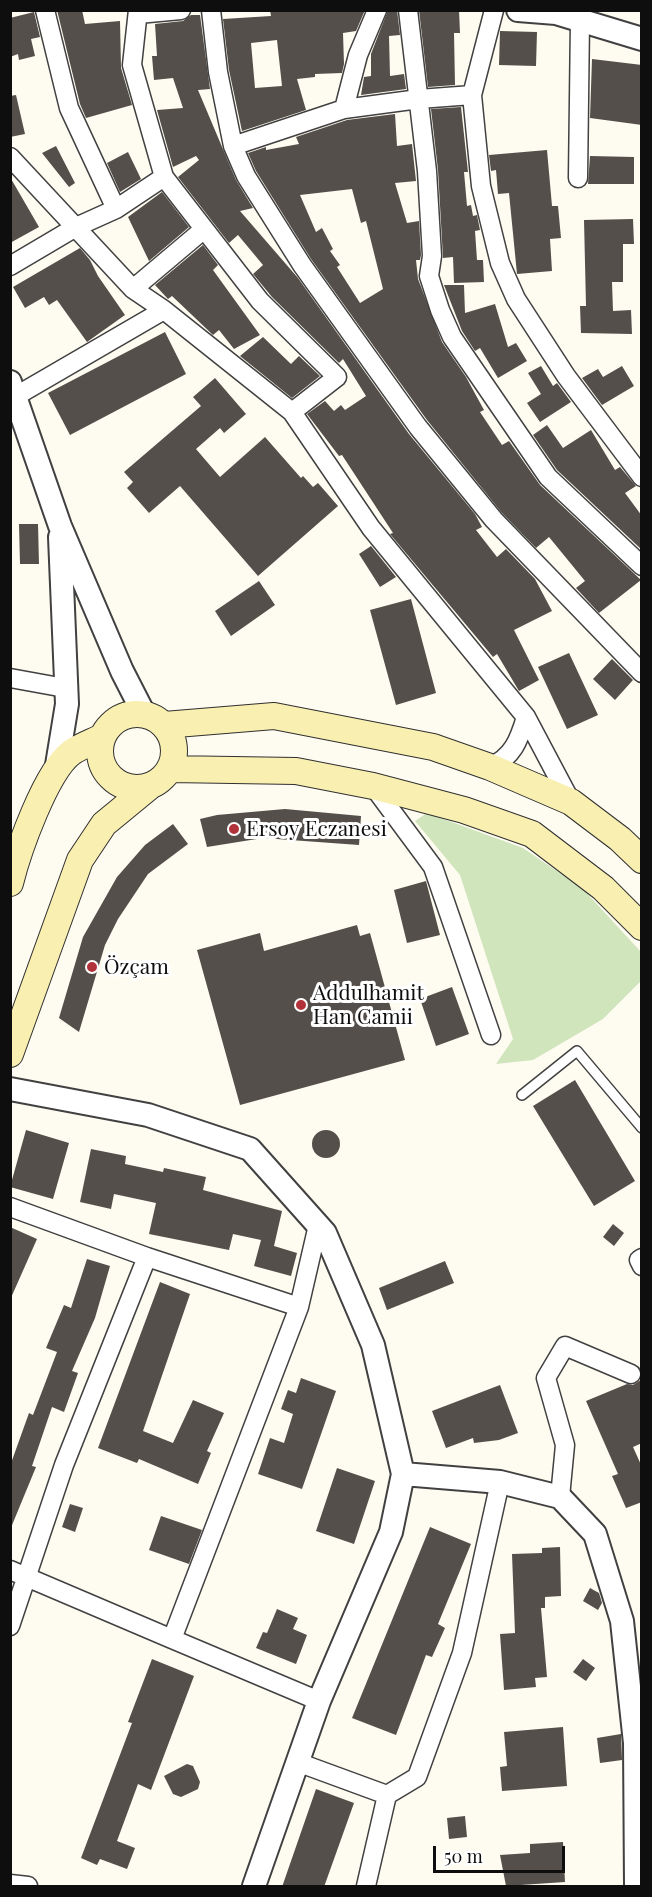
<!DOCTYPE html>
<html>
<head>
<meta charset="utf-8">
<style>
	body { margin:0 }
	#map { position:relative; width:652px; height:1897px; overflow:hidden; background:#fefbf0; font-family:"Playfair Display",serif }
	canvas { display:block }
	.frame { position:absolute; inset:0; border:12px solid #0e0e0e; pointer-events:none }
	.scale { position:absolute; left:433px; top:1846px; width:132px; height:27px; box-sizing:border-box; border:3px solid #0e0e0e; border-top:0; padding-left:8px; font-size:18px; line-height:21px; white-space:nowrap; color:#0e0e0e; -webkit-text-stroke:4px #fff; paint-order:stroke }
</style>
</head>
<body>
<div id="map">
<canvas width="652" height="1897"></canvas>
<div class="frame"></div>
<div class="scale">50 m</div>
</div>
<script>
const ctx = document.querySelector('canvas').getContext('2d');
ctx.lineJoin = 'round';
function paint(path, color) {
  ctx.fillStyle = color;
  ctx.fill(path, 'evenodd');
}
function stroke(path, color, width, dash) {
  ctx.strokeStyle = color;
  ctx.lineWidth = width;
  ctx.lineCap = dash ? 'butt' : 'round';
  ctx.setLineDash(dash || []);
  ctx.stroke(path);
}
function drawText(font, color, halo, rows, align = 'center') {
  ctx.font = font + ' "Playfair Display",serif';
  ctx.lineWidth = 6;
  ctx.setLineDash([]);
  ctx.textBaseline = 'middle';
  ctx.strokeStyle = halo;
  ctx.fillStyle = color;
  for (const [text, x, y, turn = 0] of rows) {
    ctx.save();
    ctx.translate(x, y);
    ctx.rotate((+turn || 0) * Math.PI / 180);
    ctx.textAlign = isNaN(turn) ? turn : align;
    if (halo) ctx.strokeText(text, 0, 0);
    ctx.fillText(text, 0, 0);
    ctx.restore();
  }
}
paint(new Path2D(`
	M427,813L523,848L583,889L641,952V981L603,1019L533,1060L496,1064L513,1039L460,875L415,821Z`), '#d1e5bc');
paint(new Path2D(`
	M57,10H82L85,24L120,21L121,68L132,105L86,118L80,104Z
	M270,10H365L356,31L343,33L344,64L342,73L315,74V77L297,79L306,110L242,131L229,70L223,19L271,16ZM277,40L282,86L255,88L251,43Z
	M388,10H397L400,35L389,36L390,76L404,74L406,89L361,95L364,77L371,76V54Z
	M419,10H459L460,33H454L455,85L428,87Z
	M34,12L40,37L31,39L35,56L19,60L18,54L10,57V18Z
	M191,15H200L210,89L198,90L236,180L253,208L240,211L298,278L409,434L475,514L482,527L476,530L497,557L506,549L535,579L552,611L514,630L539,680L519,691L497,654L493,657L390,534L393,533L342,455L339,456L307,414L325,401L334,411L341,405L345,410L366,396L343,359L339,363L272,297L253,274L263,265L238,235L229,243L178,177L199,160L196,156L173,167L157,110L183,108L173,78L154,80L152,56H157L155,24L183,21Z
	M500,31L537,32L536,66L499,65Z
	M592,59L642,65V125L590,118Z
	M16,95L25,134L10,137V96Z
	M461,107L468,172H464L467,206L471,205L473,216L477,215L480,230L475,231L477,260H483L484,282L454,283L453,257L443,258L438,170L431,109Z
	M395,114L397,146L412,144L416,181L395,183L407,223L419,221L421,255L420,260H416L418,279L442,342L466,377L484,410L480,412L502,445L509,441L540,485L641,580L599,613L576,588L585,581L549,537L536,548L502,513L427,420L311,259L256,171L248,153L266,147V150L299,144L296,137L347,120ZM352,189L361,223L366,221L383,289L360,303L337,267L340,265L330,251L333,249L322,228L316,232L300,195Z
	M56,146L75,183L69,187L42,153Z
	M547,150L552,206H558L561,238L550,239L552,271L517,274L509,193L498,194L496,170L491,171L489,155Z
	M128,152L141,179L120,192L107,163Z
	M590,156L634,157V184H588Z
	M10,177L39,227L10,243Z
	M162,192L189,227L149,261L128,217Z
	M633,219L634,244H623V282H612L613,311L631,310L632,334L581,333L580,306H586L584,220Z
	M203,245L218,265L213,270L260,335L234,349L219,330L213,335L172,296L168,299L155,285Z
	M80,248L90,260L98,276L125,315L87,342L57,300L49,305L44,297L25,308L13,287Z
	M444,285H464L465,313L495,304L508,347L516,343L527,361L498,378L480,348L475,351L462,331Z
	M165,332L186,374L70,435L48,393Z
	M263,337L291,364L299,356L320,376L292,398L240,356Z
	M541,366L553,386L557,383L571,402L540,422L527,403L541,394L528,373Z
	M622,366L634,386L602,405L582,378L598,369L603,377Z
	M215,378L246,414L224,433L220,428L196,449L220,477L265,437L301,478L303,476L313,487L318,483L338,506L258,576L180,486L149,513L127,488L133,482L124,472L201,406L193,397Z
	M547,425L563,448L591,430L615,470L620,467L636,486L625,493L642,516V550L557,470L533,435Z
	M19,524H38L39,564H20Z
	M371,546L396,577L380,587L359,554Z
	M259,581L275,605L231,636L215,611Z
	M411,599L436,693L396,705L370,610Z
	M569,653L598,715L567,729L538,667Z
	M612,659L633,680L615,700L593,679Z
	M285,809L361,816L359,845L263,838L207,847L200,819L217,815Z
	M173,824L188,844L148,874L118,919L105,945L79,1032L59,1018L83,937L117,877L145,845Z
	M426,881L440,935L407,943L394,890Z
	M357,925L360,936L370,933L405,1060L240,1105L197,950L260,933L264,951Z
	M452,987L469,1034L436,1046L420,999Z
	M575,1080L635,1181L594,1206L533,1106Z
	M312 1144a14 14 0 1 1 28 0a14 14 0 1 1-28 0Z
	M26,1130L69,1143L53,1199L10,1187Z
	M91,1149L126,1156L125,1164L163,1172L164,1168L206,1177L203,1190L282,1211L274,1246L297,1253L291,1276L254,1266L261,1240L233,1234L229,1250L149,1234L156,1203L114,1194L111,1209L80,1202Z
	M613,1224L624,1233L614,1246L603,1237Z
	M10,1227L37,1239L10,1300Z
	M87,1259L110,1266L95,1318L72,1371L78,1373L64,1412L52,1407L32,1466L36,1467L10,1530V1466L29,1413L33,1415L57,1352L46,1348L64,1305L71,1308Z
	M445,1261L454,1283L387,1310L379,1288Z
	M160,1282L190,1294L143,1431L173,1443L193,1400L224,1413L207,1451L211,1453L198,1484L139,1459L137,1463L98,1448Z
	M301,1378L336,1391L302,1489L258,1474L270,1438L284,1443L293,1414L281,1409L288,1390L296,1393Z
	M642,1379V1443L633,1447L642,1467V1502L626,1508L612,1476L618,1474L586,1401L627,1384L633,1385Z
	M500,1385L518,1433L499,1440L474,1443L473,1438L446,1448L432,1411Z
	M337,1468L375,1481L354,1544L316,1531Z
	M70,1504L83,1508L75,1532L62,1527Z
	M161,1516L202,1530L189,1564L149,1550Z
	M430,1527L471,1544L438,1624L445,1628L432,1657L426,1655L396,1735L352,1718Z
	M560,1547L561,1596L545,1597V1608H541L547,1677L535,1678L536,1687L504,1690L500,1634L515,1633L512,1554L542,1553V1548Z
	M590,1588L599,1593L602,1603L598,1610L583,1601Z
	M277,1609L298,1618L293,1629L307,1635L296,1664L256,1648L263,1632L267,1633Z
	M152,1659L194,1676L151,1790L138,1784L117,1841L135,1848L127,1869L100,1859L97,1865L81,1858L132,1723L128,1722Z
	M583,1659L595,1668L586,1681L573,1672Z
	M563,1727L567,1786L502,1791L500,1767L507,1766L504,1732Z
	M621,1734L622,1760L600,1763L597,1738Z
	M187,1764L193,1766L200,1782L198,1789L181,1797L173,1794L164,1776Z
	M316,1789L354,1803L324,1887H282Z
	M465,1816L467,1837L449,1839L447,1818Z
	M563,1842L565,1882L506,1886L500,1855L530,1853V1844Z`), '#554f4b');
const service = new Path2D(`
	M522,1095L577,1051L642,1128`);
const minor = new Path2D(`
	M45,10L69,108L116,209
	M138,10L132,65L164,177L260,301L337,377L292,412
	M211,10L218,72L233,146L246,176L302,265L418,427L494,520L642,673
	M408,10L427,171L432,256L429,276L440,310L452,337L548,477L642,566
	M494,10L472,95L481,186L500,263L516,299L566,376L642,477
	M138,14L181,10
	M344,109L358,55L377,10
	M233,146L344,109L419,99L472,95
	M10,157L133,289L164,310L292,412L371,528L526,717L571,802
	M578,178L580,20
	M10,266L76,227L116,209L164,177
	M133,289L203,230
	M16,396L164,310
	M10,678L65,688
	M490,767C513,757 519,740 526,717
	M373,786L433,867L491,1035
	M10,1207L147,1257L299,1307
	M318,1225L299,1307L172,1639L319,1701
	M642,1258L639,1260L642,1266
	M560,1497L565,1445L546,1378L565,1346L631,1374
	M10,1570L172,1639
	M10,1626L64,1465L147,1257
	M297,1762L387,1795
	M10,1884L28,1886
	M366,1886L387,1795L417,1777L462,1653L500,1482`);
const tertiary = new Path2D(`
	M518,10L556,13L642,39
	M10,382L60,526L122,671L144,714
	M56,771L67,704L60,537
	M10,1089L148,1115L250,1149L325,1233L373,1345L403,1474L391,1532L319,1701L254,1886
	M403,1474L500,1482L560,1497L595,1534L622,1621L635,1743L636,1886`);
const secondary = new Path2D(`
	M100 751a37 37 0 1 1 74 0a37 37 0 1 1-74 0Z
	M164,725L274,716L433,747L490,767L571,802L620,839L642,860
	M170,769L296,771L373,786L464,810L532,834L603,888L642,927
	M10,883C18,851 46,771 72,752C81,746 92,742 102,737
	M10,1054L80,860L104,824L149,787`);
stroke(service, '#414141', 12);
stroke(minor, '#414141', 21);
stroke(tertiary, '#414141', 26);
stroke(secondary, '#303030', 28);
stroke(service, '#fff', 9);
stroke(minor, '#fff', 18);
stroke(tertiary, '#fff', 22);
stroke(secondary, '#f8efb1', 26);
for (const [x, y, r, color] of [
	[234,829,6,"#b13239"],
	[92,967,6,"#b13239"],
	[301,1005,6,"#b13239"]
]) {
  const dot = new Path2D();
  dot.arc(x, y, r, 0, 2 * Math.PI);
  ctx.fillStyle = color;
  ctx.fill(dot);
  stroke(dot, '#fff', 2);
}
drawText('21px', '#0e0e0e', '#fff', [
	["Ersoy Eczanesi",246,829],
	["Özçam",104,967],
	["Addulhamit",313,993],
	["Han Camii",313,1017]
], 'left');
</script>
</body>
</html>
